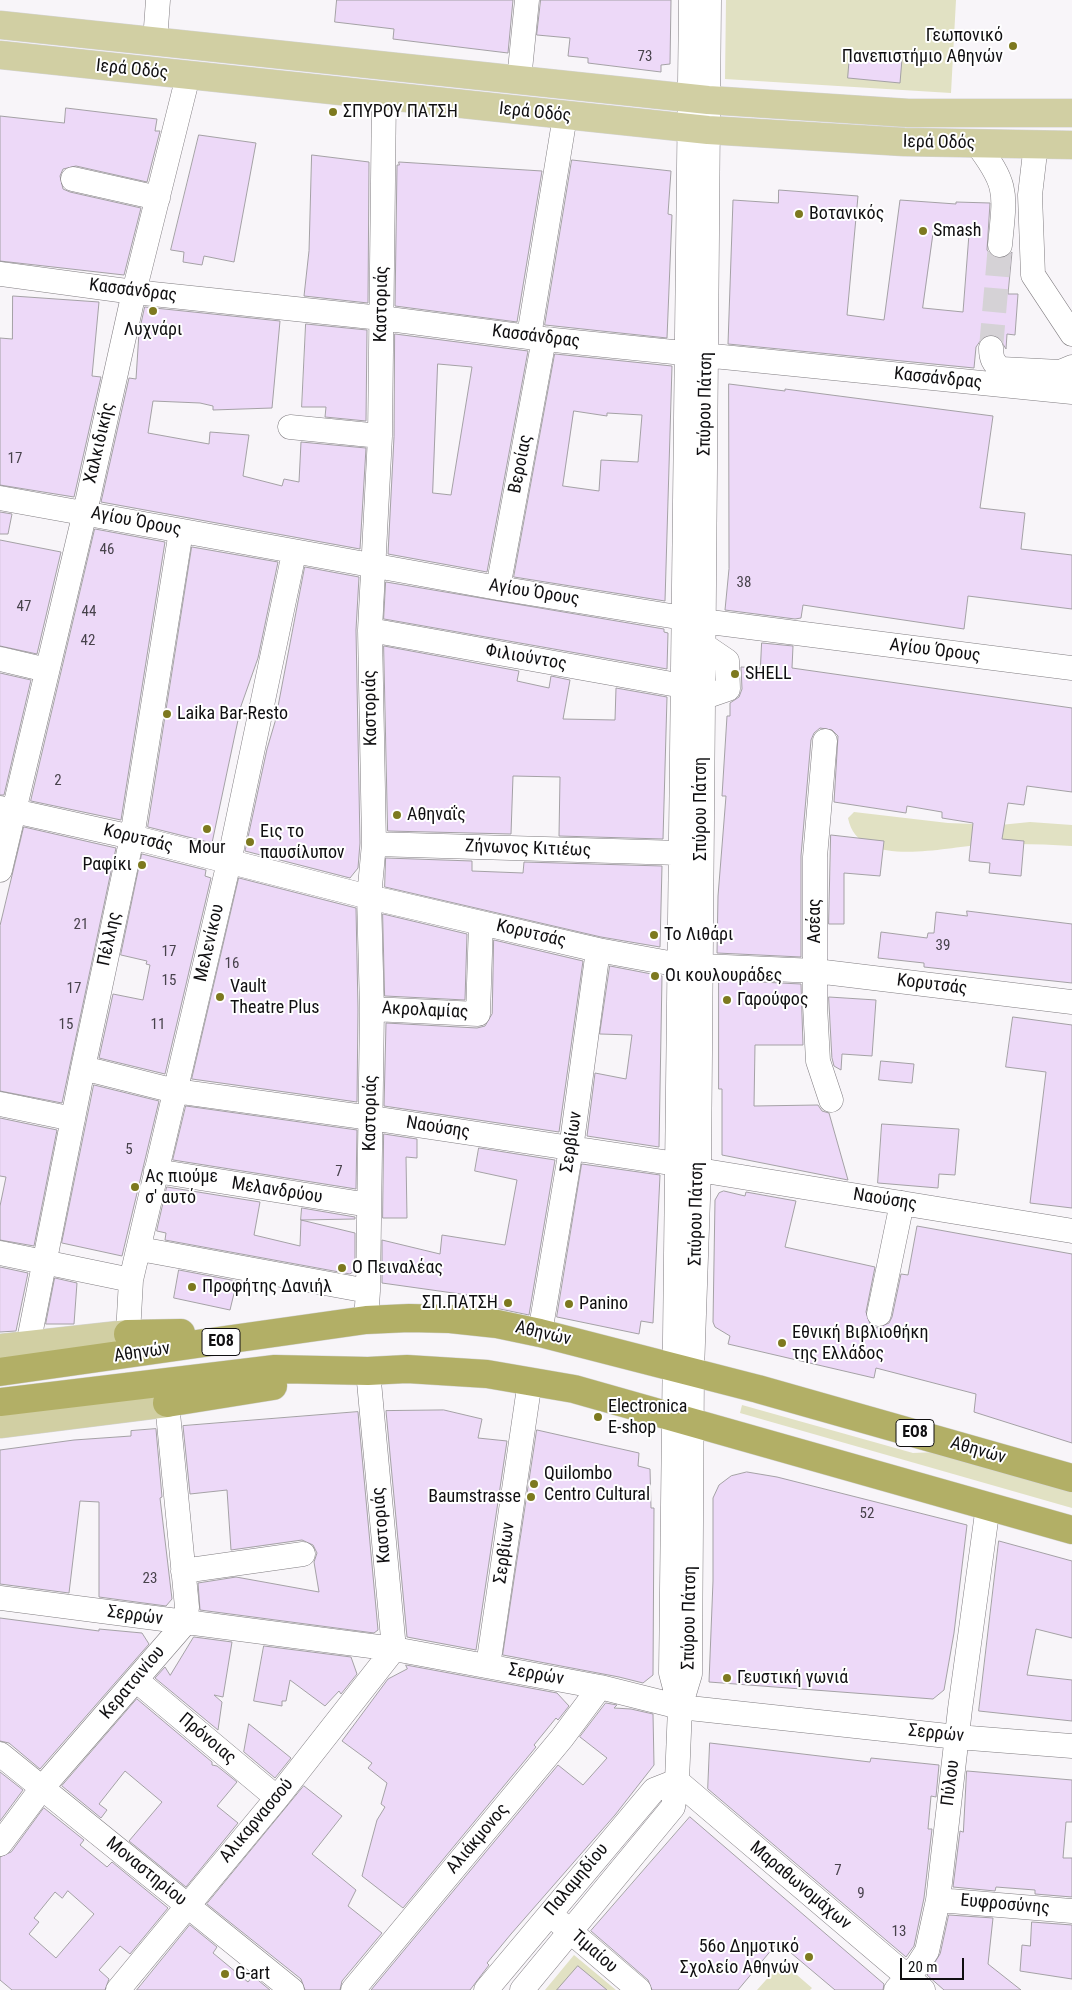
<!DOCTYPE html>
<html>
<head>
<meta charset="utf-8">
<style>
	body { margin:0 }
	#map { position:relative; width:1072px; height:1990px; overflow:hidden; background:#f8f5f9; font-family:"Roboto Condensed",sans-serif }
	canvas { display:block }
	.scale { position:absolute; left:900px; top:1958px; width:64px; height:22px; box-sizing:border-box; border:2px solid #100f11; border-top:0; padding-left:6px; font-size:15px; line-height:18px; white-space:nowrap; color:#100f11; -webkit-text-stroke:4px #fff; paint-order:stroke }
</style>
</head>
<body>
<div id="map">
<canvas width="1072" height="1990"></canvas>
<div class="scale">20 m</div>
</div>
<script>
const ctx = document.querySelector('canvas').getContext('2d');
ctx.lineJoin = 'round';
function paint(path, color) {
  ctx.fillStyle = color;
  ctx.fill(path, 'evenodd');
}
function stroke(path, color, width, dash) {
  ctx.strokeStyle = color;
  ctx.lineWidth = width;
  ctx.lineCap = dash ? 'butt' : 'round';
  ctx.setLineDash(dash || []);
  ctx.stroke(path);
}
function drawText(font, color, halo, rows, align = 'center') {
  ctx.font = font + ' "Roboto Condensed",sans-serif';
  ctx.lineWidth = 4;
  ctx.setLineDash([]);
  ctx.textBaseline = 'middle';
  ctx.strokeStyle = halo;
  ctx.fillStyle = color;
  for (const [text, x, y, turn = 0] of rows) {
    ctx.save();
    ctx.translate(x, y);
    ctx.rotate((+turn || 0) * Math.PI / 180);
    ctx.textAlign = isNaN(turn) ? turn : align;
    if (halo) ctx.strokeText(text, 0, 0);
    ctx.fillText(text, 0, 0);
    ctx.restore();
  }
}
paint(new Path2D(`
	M726,0H956L951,93L725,79Z
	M854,812L948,823L1000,825L1030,822L1072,825V846C1042,844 1011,843 980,845C944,847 858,870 848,818Z
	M742,1405L913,1453L937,1452L1072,1491V1508L740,1413Z
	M574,1955L616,1990H545Z
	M782,1962L812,1988L810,1990H757Z`), '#e1e1c3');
const building = new Path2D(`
	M337,0H513L508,53L393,39L394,29L335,22Z
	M541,0H671L670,64L661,65V72L588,63V58L568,56L570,38L537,35Z
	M850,54L902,59L900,83L848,78Z
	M66,108L157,119L155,131H160L147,182L76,166L63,169L60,176L63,189L70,192L141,208L124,275L0,261V116L64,123Z
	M199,135L256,143L234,262L204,256L202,265L183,262L184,252L171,250Z
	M312,155L369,162L368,303L304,296L309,251Z
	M572,160L671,171L668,214L672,215L667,338L545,325Z
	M399,162L542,171L517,322L395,306L397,165H399Z
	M779,190L858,196L847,315L884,320L900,200L956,204V202L990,203L987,250L992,256L999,259L1006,257L1012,252L1008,294H1018L1015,335L1007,334L1006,349L998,336L991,334L983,337L976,347L974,368L728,344L733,200L778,203ZM934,229L969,234L963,312L923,308Z
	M13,296L99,302L92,376L101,377L74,497L0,485V338L12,339Z
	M145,307L280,321L272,408L213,410V406L200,403L153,401L148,433L209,444L210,432L249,435L243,476L282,486L284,479L299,482L301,442L366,448L360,549L101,502L129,378L136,379L139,333Z
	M306,324L367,330L366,421L325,417L326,407H302Z
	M395,334L528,351L487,572L388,554L394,437ZM438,364L472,367L451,495L433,493Z
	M555,354L672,366L665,601L514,577ZM574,411L607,416V413L642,415L638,462L601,460L599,491L563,486Z
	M729,384L785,391V389L993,416L980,508L1025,513L1021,549L1072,555V609L968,596L964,629L803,605L801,618L795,619L725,610L729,569Z
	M0,512L12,514L8,534H0Z
	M95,529L165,542L121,820L31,801Z
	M0,540L61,552L37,654L0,646Z
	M192,547L278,562L258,658L241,706L212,843L148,827Z
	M305,567L359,577L356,630L360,843L358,868L350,878L245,851L267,749L275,722Z
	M386,582L664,629V632L668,633L667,669L384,619Z
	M762,643L793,646L792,668L1072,708V792L1027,786L1024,805L1008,803L1002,839L1024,841L1021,876L989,873L990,863L969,861L973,823L942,818V812L907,806L906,813L834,802L838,736L832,730L820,728L814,733L811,740L801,856V957L717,953L718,896L726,796H722L727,716H730V703L739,697L742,689L741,667L760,668Z
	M384,646L519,671L517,681L549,688L551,676L570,680L563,719L615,720L616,688L667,697L663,839L559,836L560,777L513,776L511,834L388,831Z
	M0,673L31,680L4,795H0Z
	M24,827L116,848L62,1103L0,1091V926Z
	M831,835L884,841L880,876L844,873V924H829Z
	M142,854L206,870L205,876L211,878L165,1074L99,1058L113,994L143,1000L150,965L146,964L147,961L121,955Z
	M386,858L472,861V871L523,873L524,862L662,866L660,947L601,937L385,887Z
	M239,878L356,908L358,1009L357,1102L192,1079Z
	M967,911L1072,924V983L924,967V963L878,958L881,932L927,938L928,933H934L936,912L967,916Z
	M383,914L467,934L465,1000L385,996Z
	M494,940L583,961L559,1132L384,1106L386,1023L477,1028L485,1026L492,1014Z
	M610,966L662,976L659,1147L587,1136L595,1073L626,1079L632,1035L600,1034Z
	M719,980L801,984L803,1045H755L754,1106L818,1105L822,1111L829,1113L848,1180L722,1155V1089H719Z
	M829,997L876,1000L872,1056L842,1054L841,1070L834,1066L832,1058Z
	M1013,1017L1072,1025V1208L1030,1203L1046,1072L1006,1067Z
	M881,1061L914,1064L912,1083L879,1080Z
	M94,1085L159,1101L122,1256L62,1243Z
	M186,1106L357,1130L356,1189L173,1160Z
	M0,1118L57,1130L34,1246L0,1240V1206L6,1177L0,1176Z
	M882,1124L959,1129L955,1175L939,1174L938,1188L878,1183Z
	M384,1134L417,1139V1158L406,1157L407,1218H383Z
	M479,1148L555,1160L529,1315L495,1308L496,1299L382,1283V1240L440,1254L442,1235L505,1245L517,1180L475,1171Z
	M582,1164L660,1175L653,1323L641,1321L639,1334L557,1317Z
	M167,1187L260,1202L254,1235L300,1246L301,1220L355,1233V1270L350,1274L165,1240L166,1233L157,1231Z
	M724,1191L745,1196L746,1192L796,1201L785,1247L875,1267L866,1312L870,1324L877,1328L889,1323L892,1317L901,1274L908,1275L917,1226L1072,1254V1443L974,1412L976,1394L876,1368L874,1378L728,1344L730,1336L715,1327L713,1322L715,1200L719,1193Z
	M302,1208L355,1217V1219L301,1220Z
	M0,1267L28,1273L16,1331L0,1332Z
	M179,1270L237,1281L230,1310L174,1298Z
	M55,1278L77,1283L74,1324H46Z
	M444,1410L482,1419L478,1438L507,1441L476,1650L407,1637L386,1411Z
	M358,1412L378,1630L374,1633L200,1610L198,1583L236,1577L319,1592L314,1562L317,1553L313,1545L302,1540L231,1550L227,1490L190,1494L183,1426Z
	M156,1429L162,1497L160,1498L172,1599L166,1606L99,1597V1502L80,1501L69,1593L0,1584V1450L74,1440L131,1436V1431Z
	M537,1430L639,1453L638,1466L650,1469L651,1508H654L653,1675L643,1683L619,1677L503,1655Z
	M747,1472L777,1477L967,1525L954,1633L944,1690L933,1699L709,1682L713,1581V1498L719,1485L731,1476Z
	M999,1541L1072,1561V1638L1036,1629L1027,1675L1072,1680V1721L979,1711Z
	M0,1618L99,1631V1629L142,1633L149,1644L40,1769L9,1743L0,1741Z
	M194,1637L232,1642L223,1697L214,1695L222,1702L218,1730L155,1678L165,1667L170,1675Z
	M264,1646L351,1657L357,1674L341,1694L339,1691L325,1706L290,1680L286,1701H282V1706L254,1701Z
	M406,1665L557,1693L569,1706L558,1720L556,1718L534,1745L536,1747L403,1908L362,1876L377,1820L385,1807L381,1804L387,1783L368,1768L372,1763L342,1741L388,1679L407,1669Z
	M137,1699L212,1762V1765L217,1766L237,1782L217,1806L238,1823L186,1887L129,1841L162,1802L125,1771L99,1804L107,1810L101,1818L62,1786Z
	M606,1703L617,1705L614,1708L631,1709L653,1714L654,1765L615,1815L511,1934L487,1963L489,1965L470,1990H371L558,1765L583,1785L607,1758L580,1737Z
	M249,1724L291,1758L275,1778L244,1752Z
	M710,1743L870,1762L871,1758L939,1765L936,1797L931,1796L928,1829H932L924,1898L914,1946L906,1957L708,1789Z
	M967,1771L1072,1780V1822H1066L1063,1858H1072V1897L1035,1894V1890L996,1887L995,1891L953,1887L960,1831L963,1832Z
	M0,1772L23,1790L0,1821Z
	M304,1786L342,1816L312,1854L356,1890L348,1906L382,1933L342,1981L340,1990H305L301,1979L207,1904Z
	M44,1808L84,1840L80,1845L107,1867L112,1862L168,1908L130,1954L120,1946L99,1970L109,1979L105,1990H12L0,1980V1857L11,1852ZM68,1891L94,1914L56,1958L29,1934L39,1922L34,1918L55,1892L62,1898Z
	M690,1817L884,1984L883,1990H835L778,1942L738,1990H652L648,1980L591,1931Z
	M949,1915L993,1918L988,1964L1021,1990H944L927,1975L940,1954Z
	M1032,1922L1072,1925V1979L1020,1971L1022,1945L1030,1946Z
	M190,1925L217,1947L213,1953L248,1982L253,1976L270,1990H137Z
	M578,1966L607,1990H557Z`);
paint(building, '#edd9f8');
stroke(building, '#a4a1a5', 1);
stroke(new Path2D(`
	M991,348L1000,245`), '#d5d2d6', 24, [24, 12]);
const minor = new Path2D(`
	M155,41L158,0
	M519,80L527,0
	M976,143C1009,186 1005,193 1000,245
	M1036,144L1030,195L1033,275L1072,334
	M73,179L158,198
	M0,274L134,292L381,318L544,339L1072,392
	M529,336L565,116
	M991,348C991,358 993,363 1001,369L1060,372L1072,367
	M290,427L380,436
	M0,498L498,588L702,621L1072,668
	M498,588L544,339
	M370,630L683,686
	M0,659L47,670
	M702,698L728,689L727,661L702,644
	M825,741L815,857V1005L818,1061L831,1100
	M0,808L132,837L369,897L598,950L680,965L816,971L1072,1002
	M374,844L681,853
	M0,870L85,512L134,292L188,76
	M372,1009L478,1014L481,923
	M83,1068L175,1091L371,1118L677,1164
	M0,1104L73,1119
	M699,1170L1072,1231
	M156,1171L369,1205
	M140,1249L368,1291
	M0,1253L131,1280
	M879,1314L902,1203
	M366,1320L368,1291L372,1009L369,897L374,844L370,630L380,436L384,96
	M540,1333L571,1149L598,950
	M128,1334L131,1280L229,862L294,553
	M28,1345L83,1068L132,837L181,531
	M183,1571L303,1554
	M0,1598L394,1649L600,1687L680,1707L957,1737L1072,1746
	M488,1666L530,1381
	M136,1680L277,1798
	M680,1707L671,1673L691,0
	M0,1754L292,1990
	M677,1781L923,1990
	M0,1844L42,1788L185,1623L187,1607L167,1403
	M938,1900L1072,1911
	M558,1921L639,1990
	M118,1990L277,1798L394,1649L368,1371
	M353,1990L562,1738L600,1687
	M486,1990L654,1790L677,1781
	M522,1990L673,1807L677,1781L680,1707L690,1674L692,1371L699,1170L709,0
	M896,1990L918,1965L927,1951L938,1900L960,1709L988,1506`);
const major = new Path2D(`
	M0,25L708,100L908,113H1072
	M0,55L708,130L904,142L1072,145
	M0,1348L128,1334
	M0,1424L167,1403`);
const highway = new Path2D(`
	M128,1334L181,1333
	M0,1372L366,1320L409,1318L450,1319L497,1324L540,1333L758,1389L1072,1478
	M0,1402L275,1369L368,1371L407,1369L487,1374L574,1389L1072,1530
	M167,1403L273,1386`);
stroke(minor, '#807d81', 25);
stroke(major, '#d4d4d4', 29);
stroke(highway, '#d4d4d4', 29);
stroke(minor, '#fff', 24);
stroke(major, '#d1cfa3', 28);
stroke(highway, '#b2af66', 28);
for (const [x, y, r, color] of [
	[1013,46,5,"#7d791f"],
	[333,112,5,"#7d791f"],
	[799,214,5,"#7d791f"],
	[923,231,5,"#7d791f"],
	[153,311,5,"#7d791f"],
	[735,674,5,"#7d791f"],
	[167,714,5,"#7d791f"],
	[397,815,5,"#7d791f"],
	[207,829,5,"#7d791f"],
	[250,842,5,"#7d791f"],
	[142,865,5,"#7d791f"],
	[654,935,5,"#7d791f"],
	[655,976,5,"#7d791f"],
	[220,997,5,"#7d791f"],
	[727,1000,5,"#7d791f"],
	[135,1187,5,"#7d791f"],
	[342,1268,5,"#7d791f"],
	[192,1287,5,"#7d791f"],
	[508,1303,5,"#7d791f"],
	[569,1304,5,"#7d791f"],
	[782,1343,5,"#7d791f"],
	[598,1417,5,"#7d791f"],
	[534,1484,5,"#7d791f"],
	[531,1497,5,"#7d791f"],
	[727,1678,5,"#7d791f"],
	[809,1957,5,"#7d791f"],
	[225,1974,5,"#7d791f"]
]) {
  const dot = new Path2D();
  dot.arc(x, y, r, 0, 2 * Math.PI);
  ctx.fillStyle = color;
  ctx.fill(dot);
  stroke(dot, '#fff', 2);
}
drawText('15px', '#47424b', null, [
	["73",645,57],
	["17",15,459],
	["46",107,550],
	["38",744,583],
	["47",24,607],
	["44",89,612],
	["42",88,641],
	["2",58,781],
	["21",81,925],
	["39",943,946],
	["17",169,952],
	["16",232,964],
	["15",169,981],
	["17",74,989],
	["15",66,1025],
	["11",158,1025],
	["5",129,1150],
	["7",339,1172],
	["52",867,1514],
	["23",150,1579],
	["7",838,1871],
	["9",861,1894],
	["13",899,1932]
]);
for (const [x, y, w] of [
	[221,1342,38],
	[915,1433,38]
]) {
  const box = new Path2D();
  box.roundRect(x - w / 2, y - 13.5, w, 27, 4);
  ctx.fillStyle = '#fff';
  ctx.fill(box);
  stroke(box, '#100f11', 1);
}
drawText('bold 16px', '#100f11', null, [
	["ΕΟ8",221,1342],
	["ΕΟ8",915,1433]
]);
drawText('18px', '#100f11', '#fff', [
	["Γεωπονικό",1003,36,"right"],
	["Πανεπιστήμιο Αθηνών",1003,57,"right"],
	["ΣΠΥΡΟΥ ΠΑΤΣΗ",343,112],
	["Βοτανικός",809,214],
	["Smash",933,231],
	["Λυχνάρι",153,330,"center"],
	["SHELL",745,674],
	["Laika Bar-Resto",177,714],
	["Αθηναΐς",407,815],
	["Εις το",260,832],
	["παυσίλυπον",260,853],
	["Mour",207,848,"center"],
	["Ραφίκι",132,865,"right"],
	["Το Λιθάρι",664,935],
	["Οι κουλουράδες",665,976],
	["Vault",230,987],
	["Theatre Plus",230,1008],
	["Γαρούφος",737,1000],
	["Ας πιούμε",145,1177],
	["σ' αυτό",145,1198],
	["Ο Πειναλέας",352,1268],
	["Προφήτης Δανιήλ",202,1287],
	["ΣΠ.ΠΑΤΣΗ",498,1303,"right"],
	["Panino",579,1304],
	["Εθνική Βιβλιοθήκη",792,1333],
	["της Ελλάδος",792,1354],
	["Electronica",608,1407],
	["E-shop",608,1428],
	["Quilombo",544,1474],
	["Centro Cultural",544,1495],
	["Baumstrasse",521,1497,"right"],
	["Γευστική γωνιά",737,1678],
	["56ο Δημοτικό",799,1947,"right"],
	["Σχολείο Αθηνών",799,1968,"right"],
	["G-art",235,1974]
], 'left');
drawText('18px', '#100f11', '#fff', [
	["Ιερά Οδός",132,70,6],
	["Ιερά Οδός",535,113,6],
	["Ιερά Οδός",939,143,1],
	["Κασσάνδρας",133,291,7],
	["Καστοριάς",382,304,-89],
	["Κασσάνδρας",536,337,7],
	["Κασσάνδρας",938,379,6],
	["Σπύρου Πάτση",706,404,-89],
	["Χαλκιδικής",100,443,-77],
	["Βεροίας",521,464,-79],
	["Αγίου Όρους",136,522,11],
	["Αγίου Όρους",534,593,9],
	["Αγίου Όρους",935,651,7],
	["Φιλιούντος",526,658,10],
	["Καστοριάς",371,708,-91],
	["Σπύρου Πάτση",701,809,-90],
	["Κορυτσάς",138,839,14],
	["Ζήνωνος Κιτιέως",528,849,2],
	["Ασέας",815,921,-90],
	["Κορυτσάς",531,934,13],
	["Πέλλης",110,939,-78],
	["Μελενίκου",210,943,-77],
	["Κορυτσάς",932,985,7],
	["Ακρολαμίας",425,1011,3],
	["Καστοριάς",371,1113,-89],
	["Ναούσης",438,1128,9],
	["Σερβίων",572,1142,-81],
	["Μελανδρύου",277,1191,9],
	["Ναούσης",885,1200,9],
	["Σπύρου Πάτση",697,1214,-89],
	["Αθηνών",543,1334,13],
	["Αθηνών",142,1353,-8],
	["Αθηνών",978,1451,16],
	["Καστοριάς",382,1525,-95],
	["Σερβίων",505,1553,-82],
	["Σερρών",135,1616,8],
	["Σπύρου Πάτση",690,1618,-89],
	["Σερρών",536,1675,10],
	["Κερατσινίου",133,1683,-50],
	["Σερρών",936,1734,6],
	["Πρόνοιας",207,1739,40],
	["Πύλου",951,1783,-83],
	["Αλικαρνασσού",257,1821,-50],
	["Αλιάκμονος",478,1839,-50],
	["Μοναστηρίου",146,1872,39],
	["Παλαμηδίου",577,1880,-50],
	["Μαραθωνομάχων",800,1886,40],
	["Ευφροσύνης",1005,1905,5],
	["Τιμαίου",594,1952,41]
]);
</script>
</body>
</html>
